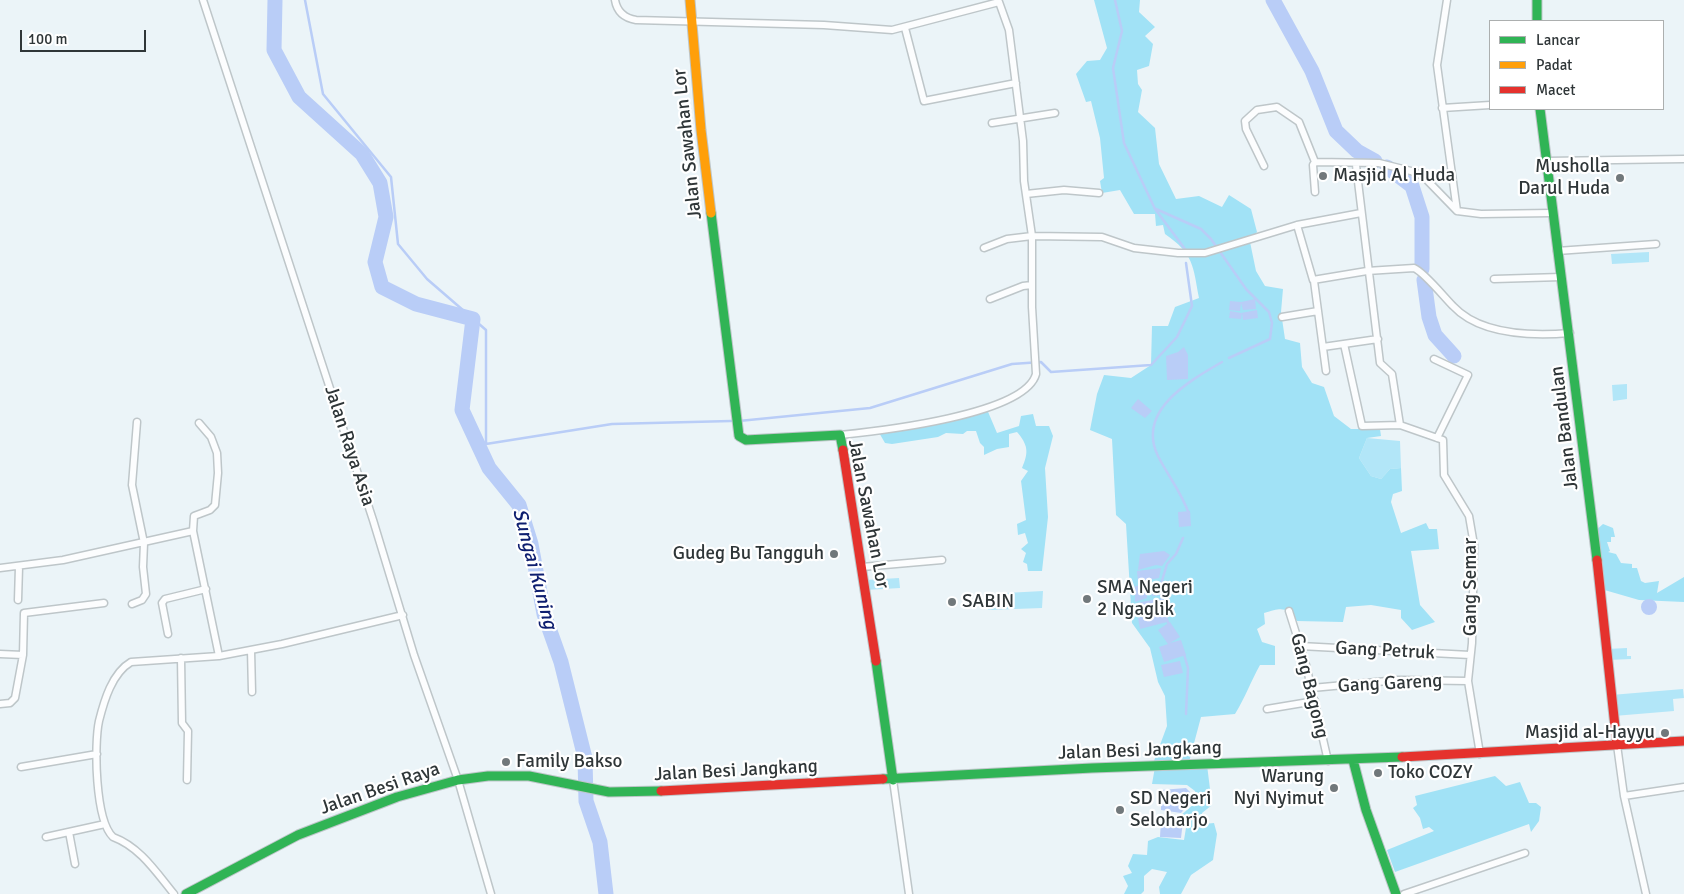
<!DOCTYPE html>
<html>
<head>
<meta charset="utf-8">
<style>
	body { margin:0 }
	#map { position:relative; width:1684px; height:894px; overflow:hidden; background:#ebf4f8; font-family:Signika,sans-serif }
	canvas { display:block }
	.legend { position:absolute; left:1489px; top:20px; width:175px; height:90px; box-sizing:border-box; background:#fff; border:1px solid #acafaf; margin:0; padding:6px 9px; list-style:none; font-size:15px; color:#2f3638 }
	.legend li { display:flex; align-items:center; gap:10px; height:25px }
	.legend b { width:25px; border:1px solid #acafaf }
	.scale { position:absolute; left:20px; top:30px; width:126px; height:22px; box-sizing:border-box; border:2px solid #2f3638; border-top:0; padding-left:6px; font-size:15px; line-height:18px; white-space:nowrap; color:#2f3638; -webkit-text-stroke:4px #fff; paint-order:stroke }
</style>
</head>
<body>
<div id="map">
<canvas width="1684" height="894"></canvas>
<ul class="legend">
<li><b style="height:6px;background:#30b455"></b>Lancar</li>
<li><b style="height:6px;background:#ff9f0a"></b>Padat</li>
<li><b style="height:6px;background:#e5322d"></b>Macet</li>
</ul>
<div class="scale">100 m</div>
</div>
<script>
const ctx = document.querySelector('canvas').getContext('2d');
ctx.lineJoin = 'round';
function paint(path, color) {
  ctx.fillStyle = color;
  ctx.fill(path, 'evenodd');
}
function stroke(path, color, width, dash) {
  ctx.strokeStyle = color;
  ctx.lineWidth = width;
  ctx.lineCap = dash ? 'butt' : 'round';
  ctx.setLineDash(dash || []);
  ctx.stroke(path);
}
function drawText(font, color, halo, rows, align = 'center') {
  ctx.font = font + ' Signika,sans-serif';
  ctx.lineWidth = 4.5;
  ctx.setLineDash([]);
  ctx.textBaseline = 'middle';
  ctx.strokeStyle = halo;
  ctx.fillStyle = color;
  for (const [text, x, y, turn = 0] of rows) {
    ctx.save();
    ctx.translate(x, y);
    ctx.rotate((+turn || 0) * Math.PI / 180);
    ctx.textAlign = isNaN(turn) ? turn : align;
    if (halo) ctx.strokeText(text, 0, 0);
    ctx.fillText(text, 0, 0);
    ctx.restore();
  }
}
paint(new Path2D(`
	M1649,252V262L1612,264L1611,254Z
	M1627,384V399L1613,401L1612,385Z
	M1367,438L1400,441L1401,468L1390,469L1381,479L1371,476L1359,458Z
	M899,578L900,588L866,590L865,580Z
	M1043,591L1042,608L988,610L987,594Z
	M1627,648V656H1631V659L1608,660L1607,649Z
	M1683,689L1684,698L1673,699L1674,711L1614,716L1611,695Z`), '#b2e6f8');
paint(new Path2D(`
	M1094,0H1140L1139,12L1155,27L1145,36L1153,44L1149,66L1137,70L1138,84L1142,90L1138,112L1155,128L1159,164L1176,199L1199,196L1222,207L1229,195L1251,209L1257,232L1250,242L1256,271L1265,286L1283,289L1281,312L1285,339L1300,343L1302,367L1312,383L1324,387L1334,416L1351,429H1380L1381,436L1367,438L1359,458L1371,476L1381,479L1390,469L1401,468L1402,491L1393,494L1391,502L1401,533L1426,523L1429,529H1437L1439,549L1411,551L1420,605L1435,622L1412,630L1401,618V610L1371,605L1346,607L1343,622L1297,621C1285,606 1282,608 1264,613L1265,624L1257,629L1262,642L1275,646V665H1260C1251,681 1245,698 1235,714L1201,717L1189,762L1154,761L1167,726L1165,696L1158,682L1150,648L1132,623L1126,524L1116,515L1112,439L1090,430L1097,394L1104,375L1131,378L1151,365L1152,326H1168L1175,307L1199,298C1193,266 1194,254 1165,234L1163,225L1156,226L1155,214H1134L1120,190L1102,193L1100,181L1104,178L1100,138L1091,101L1086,102L1076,74L1087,61L1100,60L1107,48Z
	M986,407L997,433L1019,426L1021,416L1033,414L1036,426H1049L1053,436L1045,468L1048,517L1042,571H1028L1027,564L1023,562L1026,553L1021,549L1028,543L1025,533L1018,535L1017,524L1026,520L1021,481L1028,471L1022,468C1029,452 1028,445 1017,432L1009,434V447L997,449L984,455V447L980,443L976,431H967L963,434L946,433L938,437L892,444L885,443L878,431Z
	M1603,524L1613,528L1615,537H1611V542H1607L1610,551L1608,552L1616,554L1621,563L1632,564V568H1637L1641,581L1645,583L1659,581L1657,593L1684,577V602L1639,600L1601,589L1594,532Z
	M1207,765L1212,805L1202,813L1204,824L1214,823L1217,834L1213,860L1191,875L1181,894H1160L1159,887L1167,872L1152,869L1144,876V891L1141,894H1124L1128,886L1123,876L1132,873L1128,866L1133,854L1147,855L1148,841L1158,837L1184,840L1187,822L1180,816L1194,804L1195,791L1187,785L1152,784L1155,767Z
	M1495,776L1506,786L1520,782L1529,803H1536L1541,807L1539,821L1531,832L1529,824L1395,872L1387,850L1434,831L1429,827L1423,829L1420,818L1413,808L1417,805L1415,796Z`), '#a1e2f6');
paint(new Path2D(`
	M1255,299L1256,309L1243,310L1241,303L1240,311L1229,310L1230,301L1241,302Z
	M1257,310L1258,318L1243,320L1242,313L1241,319L1229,318L1230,311L1241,313Z
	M1184,347L1188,355V379L1167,380L1166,356L1178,352Z
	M1138,399L1152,411L1145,418L1131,408Z
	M1190,511L1191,526L1179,527L1178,512Z
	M1164,551L1170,555L1162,566L1156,565L1138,570L1140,554Z
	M1161,568L1159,578L1138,582L1137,571Z
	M1163,582L1164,595L1152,596L1151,583Z
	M1146,585L1147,598L1135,602V586Z
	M1163,598L1165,608L1138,614L1136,603Z
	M1641 607a8 8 0 1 1 16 0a8 8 0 1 1-16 0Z
	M1164,611L1167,622L1140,629L1138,618Z
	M1170,622L1180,637L1170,643L1181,640L1186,655L1164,662L1159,647L1168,644L1158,630Z
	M1180,661L1183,673L1164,677L1161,665Z
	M1186,788L1190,792L1188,805L1181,813L1161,810V790Z
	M1161,819L1183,821L1181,838L1160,837Z`), '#b9cdf7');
stroke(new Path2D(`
	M305,0L323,94L391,177L398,244L427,279L486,330V444L612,424L731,421
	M1115,0L1122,31L1113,68L1124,143L1155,209L1185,249
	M1156,209L1201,229L1211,239L1246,289L1269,312L1272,323L1270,339L1229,358
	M739,421L870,408L1012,364L1041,362L1051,372L1151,365L1177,337L1192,306L1186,263
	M1189,514C1182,493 1168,476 1158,456C1136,411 1189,381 1222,362
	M1161,584L1167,564L1176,554L1183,538
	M1162,607L1169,625
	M1184,654L1188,668L1186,714`), '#b9cdf7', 2.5);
stroke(new Path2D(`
	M275,0L274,50L299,97L362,154L380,183L386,217L375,262L382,287L416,304L473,319L462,410L489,468L519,505L531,544L544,614L561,662L585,758L586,801L600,842L606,894
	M1273,0L1312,71L1336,131L1357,151L1375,161
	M1387,167L1412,186L1422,217V269
	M1424,280L1429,317L1435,335L1454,356`), '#b9cdf7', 15);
const street = new Path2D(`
	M203,0L373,520L414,655L458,780L491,894
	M615,0C617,12 624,18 636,20L824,25L892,30L999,2L1009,30L1023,141L1024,181L1032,236V307L1036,374C1025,415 879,431 840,435
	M1447,0L1437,65L1457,211L1481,214L1552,213
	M905,28L924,101L1016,83
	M1442,108L1490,105
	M992,123L1055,113
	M1547,161L1684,159
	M1356,165L1380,363L1392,374L1400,425
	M1264,166L1246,129L1245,121L1257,110L1277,107L1299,122L1315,162
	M1315,192L1313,165L1315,162L1379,163L1411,171L1423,176L1457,211
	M1026,194L1064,190L1099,193
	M1297,225L1313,280L1367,271L1414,268C1424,272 1444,297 1453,306C1480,335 1533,336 1570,333
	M984,248L1007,239L1032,236L1102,237L1134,248L1178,253H1205L1297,225L1361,213
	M1557,251L1656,244
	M1494,279L1561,277
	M1314,281L1326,371
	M990,299L1023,286L1032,285
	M1282,317L1318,311
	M1344,344L1362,426L1400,425L1443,440L1444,475L1469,516L1474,545L1472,643L1468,681L1480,754
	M1323,347L1378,339
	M1434,359L1468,375L1437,438
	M199,423L211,437L217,453L218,473L215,505L210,510L194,516L193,531L219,656
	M862,567L942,560
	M0,568L63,560L193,531
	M18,600L19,567
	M132,604L142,600L146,594L143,567L144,543L132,485L137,422
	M1289,611L1306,665L1328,761
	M168,634L162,603L165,599L206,589
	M1300,646L1470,655
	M251,650L252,692
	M0,654L23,655
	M181,658L182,723L188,731L187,780
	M1312,688L1398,680L1468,681
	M0,704L10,703L15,698L23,655L24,613L104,603
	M1267,709L1315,701
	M1617,745L1624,796L1646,894
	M21,767L97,754
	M893,780L909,894
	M1624,796L1684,787
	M69,832L75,864
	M46,837L105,824
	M174,894C156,872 140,847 113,837C95,820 94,744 99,721C104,701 112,673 131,662L219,656L282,644L403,615
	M1404,894L1525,853`);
const fast = new Path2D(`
	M1537,0V21
	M1540,109L1597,560
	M711,213L739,436L746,440L840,435L843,450
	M876,661L893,780
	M1353,760L1366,810L1396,894
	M883,779L1092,768L1402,757
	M186,894L298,835L397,797L458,780L488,776H529L609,792L661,791`);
const slow = new Path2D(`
	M690,0L701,130L711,213`);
const jam = new Path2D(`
	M843,450L876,661
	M1597,560L1617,745
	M1402,757L1684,741
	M661,791L883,779`);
stroke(street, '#bec6c9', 9);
stroke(fast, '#bec6c9', 11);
stroke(slow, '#bec6c9', 11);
stroke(jam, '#bec6c9', 11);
stroke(street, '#fcfdfe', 6);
stroke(fast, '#30b455', 9);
stroke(slow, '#ff9f0a', 9);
stroke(jam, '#e5322d', 9);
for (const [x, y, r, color] of [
	[1323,176,5,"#71787b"],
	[1620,178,5,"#71787b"],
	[834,554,5,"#71787b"],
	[1087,599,5,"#71787b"],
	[952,602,5,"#71787b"],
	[1665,733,5,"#71787b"],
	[506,762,5,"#71787b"],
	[1378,773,5,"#71787b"],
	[1334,788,5,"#71787b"],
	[1120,810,5,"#71787b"]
]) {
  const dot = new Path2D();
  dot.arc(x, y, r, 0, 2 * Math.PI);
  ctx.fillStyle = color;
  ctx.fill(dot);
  stroke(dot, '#fff', 2);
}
drawText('19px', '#2f3638', '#fff', [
	["Jalan Sawahan Lor",688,144,-96],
	["Jalan Bandulan",1565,428,-97],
	["Jalan Raya Asia",349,446,72],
	["Jalan Sawahan Lor",868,514,79],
	["Gang Semar",1471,587,-90],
	["Gang Petruk",1385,651,3],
	["Gang Gareng",1390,684,-3],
	["Gang Bagong",1309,686,76],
	["Jalan Besi Jangkang",1140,751,-2],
	["Jalan Besi Jangkang",736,771,-3],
	["Jalan Besi Raya",380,789,-19]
]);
drawText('19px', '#2f3638', '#fff', [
	["Musholla",1610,167,"right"],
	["Darul Huda",1610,189,"right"],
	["Masjid Al Huda",1333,176],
	["Gudeg Bu Tangguh",824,554,"right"],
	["SMA Negeri",1097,588],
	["2 Ngaglik",1097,610],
	["SABIN",962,602],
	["Masjid al-Hayyu",1655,733,"right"],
	["Family Bakso",516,762],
	["Toko COZY",1388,773],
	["Warung",1324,777,"right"],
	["Nyi Nyimut",1324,799,"right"],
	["SD Negeri",1130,799],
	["Seloharjo",1130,821]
], 'left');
drawText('italic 20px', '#0e1e6f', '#fff', [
	["Sungai Kuning",534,569,75]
]);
</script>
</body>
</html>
